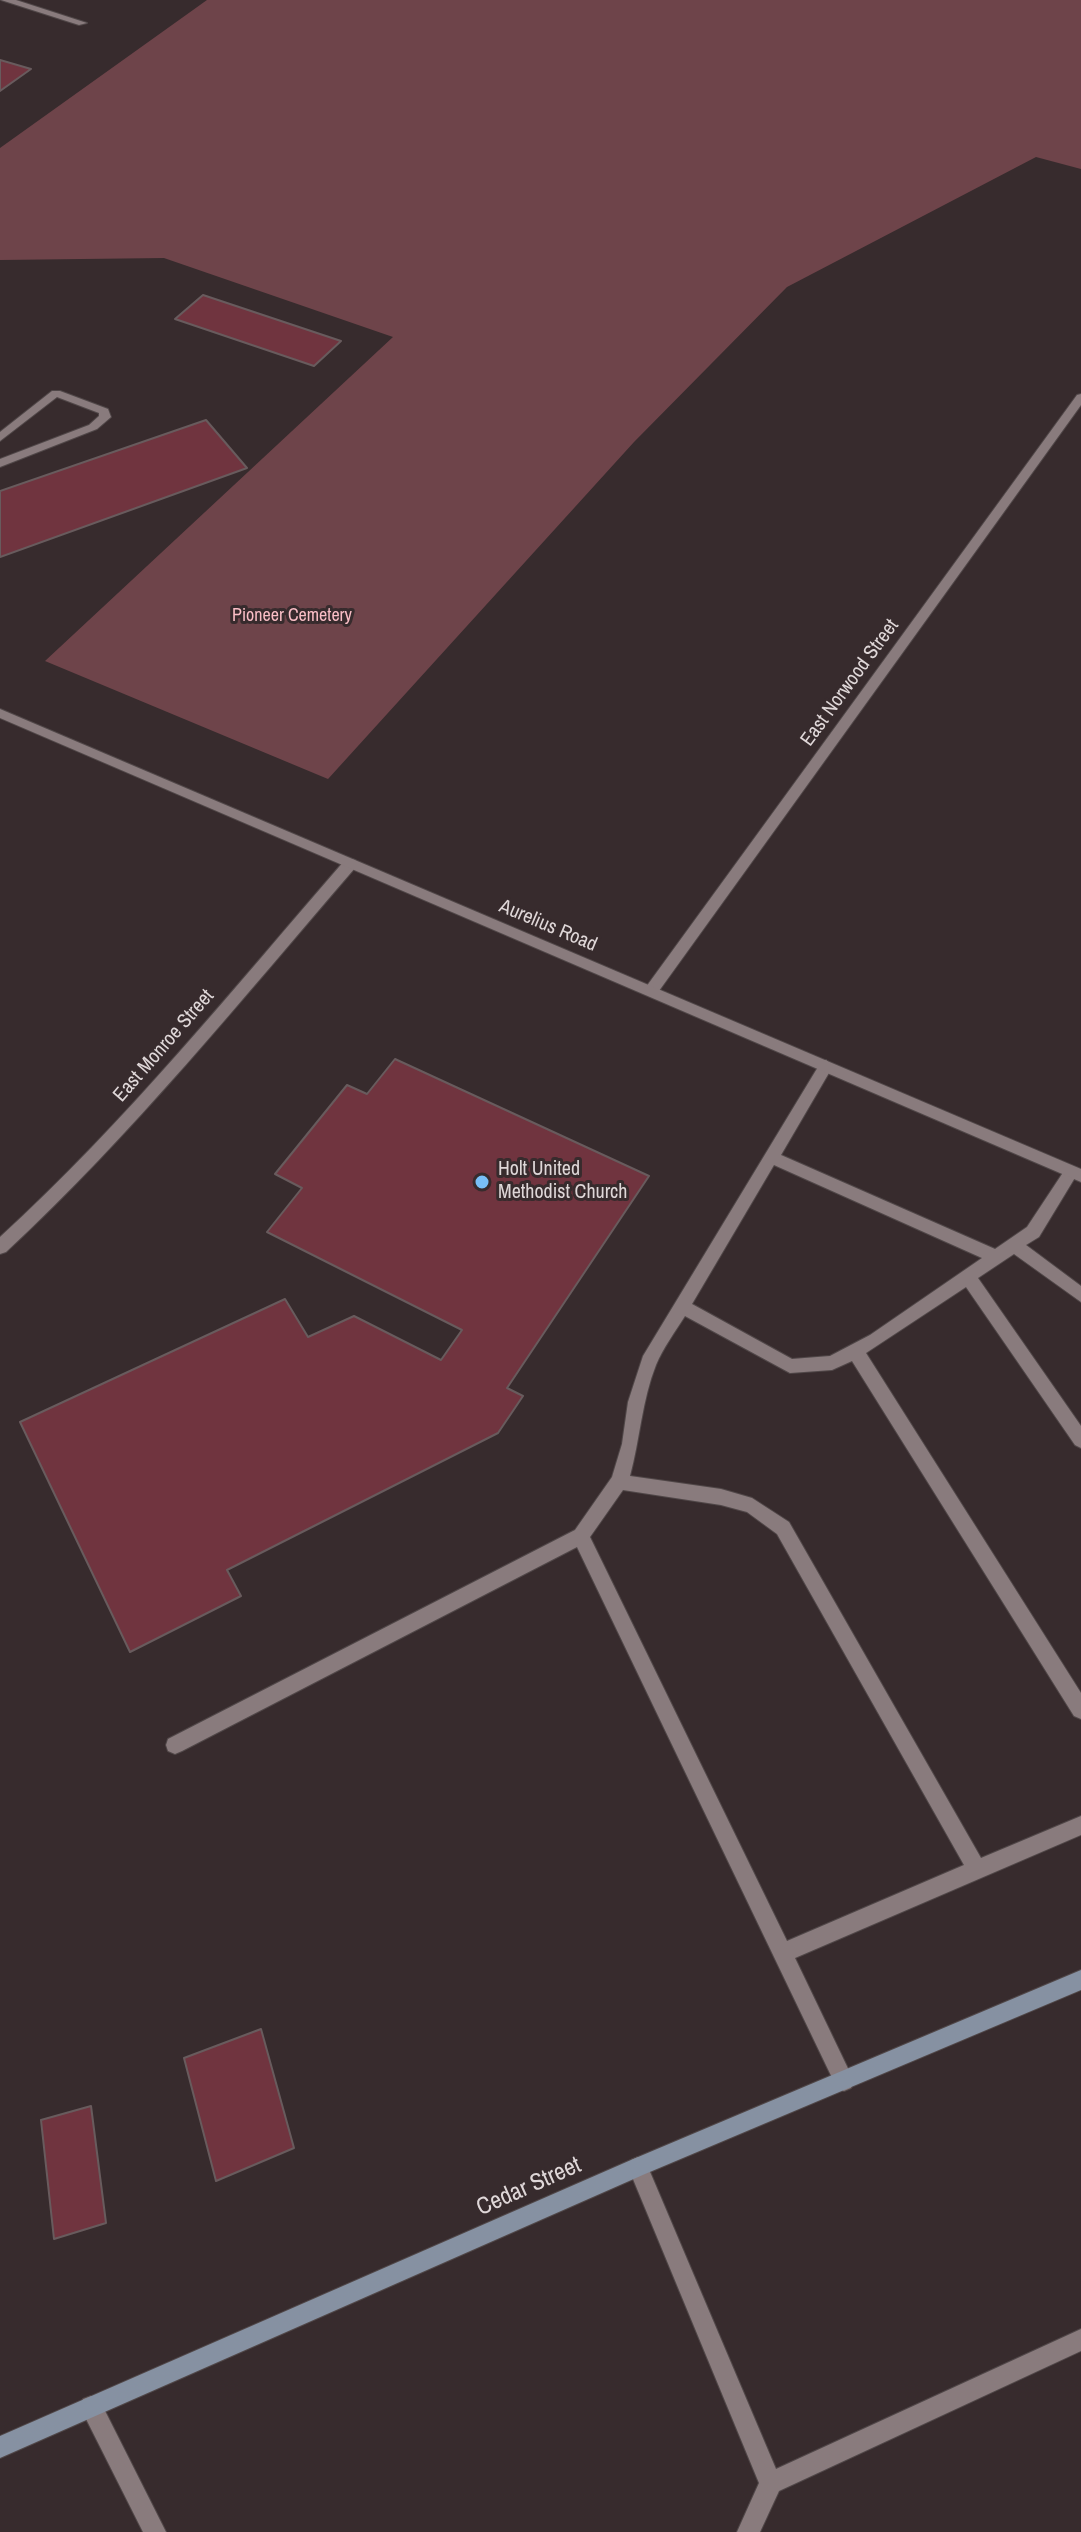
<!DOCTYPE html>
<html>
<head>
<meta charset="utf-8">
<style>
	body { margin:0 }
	canvas { display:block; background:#372b2d }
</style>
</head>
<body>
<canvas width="1081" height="2532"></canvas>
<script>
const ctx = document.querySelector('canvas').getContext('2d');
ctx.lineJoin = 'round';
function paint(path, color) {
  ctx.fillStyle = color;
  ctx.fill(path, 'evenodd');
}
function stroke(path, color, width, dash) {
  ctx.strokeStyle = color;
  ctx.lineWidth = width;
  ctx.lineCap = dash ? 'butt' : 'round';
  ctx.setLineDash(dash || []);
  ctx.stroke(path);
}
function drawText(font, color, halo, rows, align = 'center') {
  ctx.font = font + ' "Archivo Narrow",sans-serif';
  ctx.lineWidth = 6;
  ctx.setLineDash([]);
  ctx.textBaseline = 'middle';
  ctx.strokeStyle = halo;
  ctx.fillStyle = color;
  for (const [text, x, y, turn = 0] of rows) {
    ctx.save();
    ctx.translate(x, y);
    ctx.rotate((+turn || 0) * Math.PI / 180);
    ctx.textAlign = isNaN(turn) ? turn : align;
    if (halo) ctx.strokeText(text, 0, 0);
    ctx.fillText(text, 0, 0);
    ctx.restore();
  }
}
paint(new Path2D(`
	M207,0H1081V169L1036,157L787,287L634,442L328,779L45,661L393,337L164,258L0,260V148Z`), '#6e444a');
const building = new Path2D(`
	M0,60L31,69L0,91Z
	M203,295L341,341L314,366L175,319Z
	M206,420L247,468L0,557V491Z
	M395,1059L649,1176L507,1388L523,1396L498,1433L227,1570L241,1596L130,1652L20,1422L285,1299L308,1337L354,1316L441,1360L462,1330L267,1232L302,1188L275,1174L347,1085L367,1094Z
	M261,2029L294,2148L216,2181L184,2058Z
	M91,2106L106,2223L54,2239L41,2120Z`);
paint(building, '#70343f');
stroke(building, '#685b5d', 2);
const service = new Path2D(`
	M1,0H16L87,23L79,25Z
	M52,391H60L108,409L111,417L97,429L0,467V459L89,425L99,416V413L57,397L0,441V432Z
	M826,1060L833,1066L781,1155L995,1249L1027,1227L1066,1168H1076L1079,1172L1076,1176L1039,1237L1026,1245L1081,1286V1302L1014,1254L978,1278L1081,1426V1448L1075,1445L966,1287L866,1353L1081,1693V1719L1074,1716L852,1361L832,1370L790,1373L685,1316C675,1332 663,1348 656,1365C642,1400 640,1439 630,1476L721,1489L752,1498L789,1522L981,1858L1081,1816V1835L795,1958L854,2081L851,2088L844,2091L837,2088L577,1547L182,1751L175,1754L168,1751L166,1745L168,1739L575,1530L612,1477L622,1444L628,1402L643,1356L821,1062ZM774,1165L982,1258L870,1335L830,1356L792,1359L692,1304ZM623,1490L721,1505L747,1512L777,1534L964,1865L787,1941L590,1537Z
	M638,2157L645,2160L776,2469L1081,2329V2351L779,2491L760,2532H737L759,2483L628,2167L631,2160Z
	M91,2396L99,2399L166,2532H143L80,2407L83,2399Z`);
const minor = new Path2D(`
	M1081,394V405L656,995H646L644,991L646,987L1077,395Z
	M350,859L355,860L357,864L355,868C242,999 133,1134 6,1252L0,1254V1237C126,1122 233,989 345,860Z`);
const tertiary = new Path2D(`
	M0,709L1081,1169V1182L0,718Z`);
const secondary = new Path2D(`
	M1081,1970V1990L645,2174L0,2458V2436L631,2160Z`);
stroke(service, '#504748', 2);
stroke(minor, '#504748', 2);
stroke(tertiary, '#504748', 2);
stroke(secondary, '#504748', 2);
paint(service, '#897b7d');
paint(minor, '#897b7d');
paint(tertiary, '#897b7d');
paint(secondary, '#8691a2');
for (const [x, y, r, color] of [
	[482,1182,8,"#78bff7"]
]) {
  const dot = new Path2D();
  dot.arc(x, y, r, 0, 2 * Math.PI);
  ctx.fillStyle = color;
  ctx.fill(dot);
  stroke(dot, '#372b2d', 3);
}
drawText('18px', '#fabec6', '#372b2d', [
	["Pioneer Cemetery",292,616]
]);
drawText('20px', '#dfd7d8', '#372b2d', [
	["East Norwood Street",850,683,-54],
	["Aurelius Road",548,926,23],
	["East Monroe Street",164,1046,-49]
]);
drawText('20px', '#dfd7d8', '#372b2d', [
	["Holt United",498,1170],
	["Methodist Church",498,1193]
], 'left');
drawText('24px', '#dfd7d8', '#372b2d', [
	["Cedar Street",529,2187,-24]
]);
</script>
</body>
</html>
